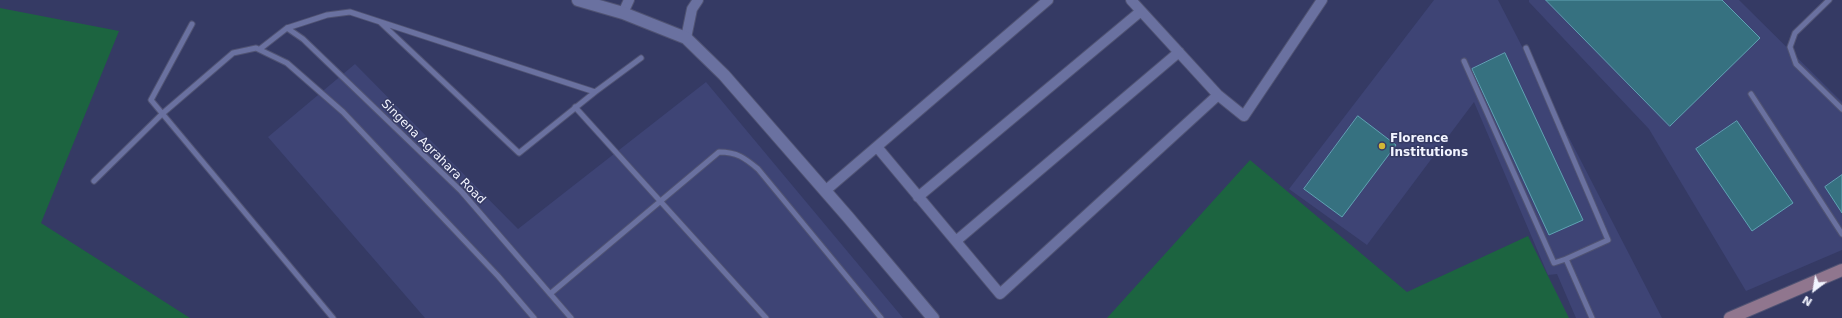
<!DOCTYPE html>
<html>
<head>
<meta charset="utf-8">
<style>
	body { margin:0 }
	#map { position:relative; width:1842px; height:318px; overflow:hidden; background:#353a64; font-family:"DejaVu Sans",sans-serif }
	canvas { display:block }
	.north { position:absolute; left:1794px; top:270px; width:40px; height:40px; -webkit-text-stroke:3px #353a64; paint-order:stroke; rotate:211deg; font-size:11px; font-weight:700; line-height:16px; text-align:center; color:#f2f4ff }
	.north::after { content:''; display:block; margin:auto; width:14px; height:18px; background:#f2f4ff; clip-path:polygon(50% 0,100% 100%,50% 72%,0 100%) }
</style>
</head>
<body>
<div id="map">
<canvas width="1842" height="318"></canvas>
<div class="north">N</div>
</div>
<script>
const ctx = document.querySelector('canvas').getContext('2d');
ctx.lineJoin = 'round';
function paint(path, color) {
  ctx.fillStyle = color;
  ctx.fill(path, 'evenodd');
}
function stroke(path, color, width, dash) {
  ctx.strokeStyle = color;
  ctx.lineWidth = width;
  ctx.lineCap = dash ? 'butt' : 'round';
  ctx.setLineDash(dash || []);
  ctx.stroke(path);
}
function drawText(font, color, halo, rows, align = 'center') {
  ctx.font = font + ' "DejaVu Sans",sans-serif';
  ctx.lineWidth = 3;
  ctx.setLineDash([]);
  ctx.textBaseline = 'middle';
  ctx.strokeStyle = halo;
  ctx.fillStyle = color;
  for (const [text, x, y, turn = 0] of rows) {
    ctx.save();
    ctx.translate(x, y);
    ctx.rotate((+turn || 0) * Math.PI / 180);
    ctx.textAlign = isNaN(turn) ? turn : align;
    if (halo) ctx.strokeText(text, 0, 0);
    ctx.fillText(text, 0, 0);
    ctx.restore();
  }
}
paint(new Path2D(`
	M1434,0H1498L1662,318H1576L1557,274L1548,275L1474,102L1367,245L1289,189Z
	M1529,0H1739L1842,102V250L1746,291L1649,129L1529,2Z
	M355,64L518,229L706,82L903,318H425L268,137Z`), '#3e4475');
paint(new Path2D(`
	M0,8L119,31L41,223L190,318H0Z
	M1250,160L1407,292L1528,236L1569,318H1107Z`), '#1c6440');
const building = new Path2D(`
	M1546,0H1722L1760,38L1670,126Z
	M1505,53L1583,220L1549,235L1472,69Z
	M1358,116L1396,145L1342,217L1304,189Z
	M1737,121L1793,203L1752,231L1696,149Z
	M1842,175V213L1825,187Z`);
paint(building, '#367180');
stroke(building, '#60a3b4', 1);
const service = new Path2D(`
	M1829,0L1795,33L1790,47L1796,64L1842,109
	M380,22L519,153L595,92
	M192,24L151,100L333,318
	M287,28L303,39L461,191L571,318
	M1526,48L1608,240L1566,259
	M260,49L287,28L327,15L350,12L595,92L641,58
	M1464,61L1554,263L1566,259L1592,318
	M1751,94L1842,234
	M575,107L766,318
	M94,181L162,114L233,53L256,48L287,63L343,112L498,276L534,318
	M550,294L719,152C737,152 745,158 758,169L881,318`);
const minor = new Path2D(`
	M623,13L629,0
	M686,38L692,9L698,0
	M1218,95L1244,116L1322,0
	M877,147L1000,294L1218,95L1131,0
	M825,191L1048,0
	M918,197L1141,11
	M956,241L1179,52`);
const tertiary = new Path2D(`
	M578,0L623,13L686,38L724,75L848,217L933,318`);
const secondary = new Path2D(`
	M1730,318L1842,270`);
stroke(service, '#505373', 7);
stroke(minor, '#505373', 12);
stroke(tertiary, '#505373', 14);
stroke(secondary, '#505373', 14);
stroke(service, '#6a71a0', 5);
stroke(minor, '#6a71a0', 10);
stroke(tertiary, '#6a71a0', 12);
stroke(secondary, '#90768e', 12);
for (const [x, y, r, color] of [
	[1382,146,4,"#d2b736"]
]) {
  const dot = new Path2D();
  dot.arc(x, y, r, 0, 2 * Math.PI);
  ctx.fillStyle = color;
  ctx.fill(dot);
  stroke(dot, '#353a64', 1.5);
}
drawText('bold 12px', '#f2f4ff', '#353a64', [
	["Florence",1390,139],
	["Institutions",1390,153]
], 'left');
drawText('12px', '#f2f4ff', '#353a64', [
	["Singena Agrahara Road",433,152,45]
]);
</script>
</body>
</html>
